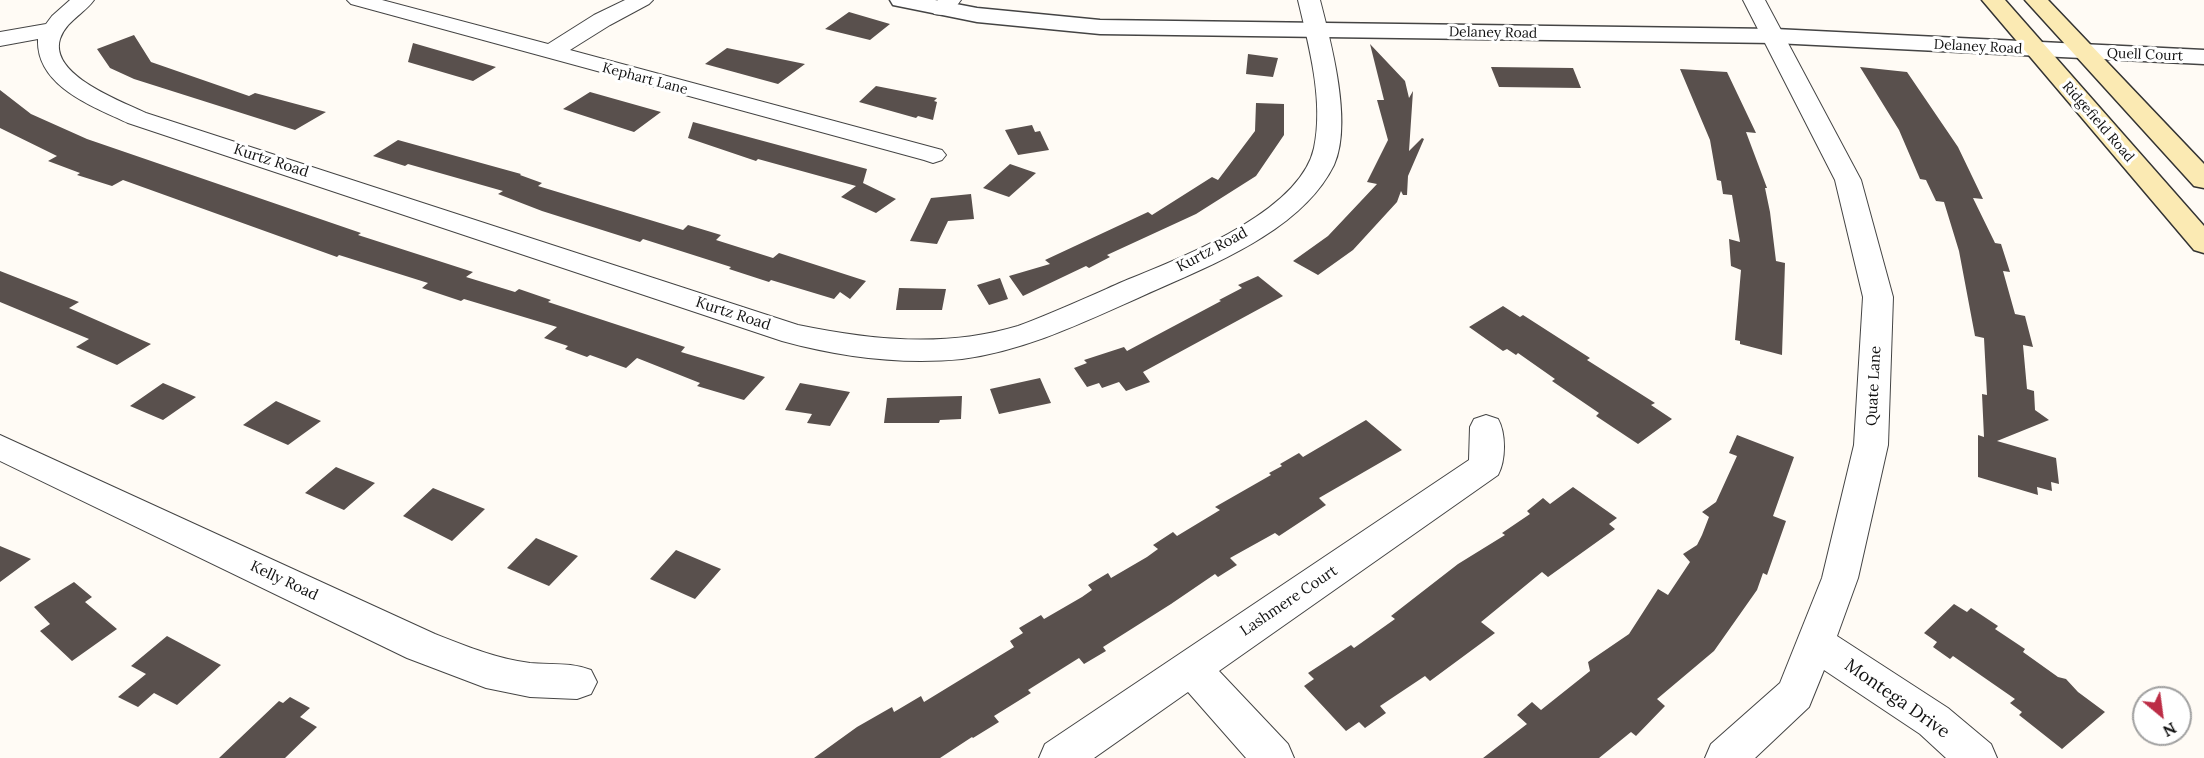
<!DOCTYPE html>
<html>
<head>
<meta charset="utf-8">
<style>
	body { margin:0 }
	#map { position:relative; width:2204px; height:758px; overflow:hidden; background:#fffbf5; font-family:Lora,serif }
	canvas { display:block }
	.north { position:absolute; left:2132px; top:686px; width:60px; height:60px; box-sizing:border-box; background:#fff; border:2px solid #a0a0a0; border-radius:50%; rotate:151deg; font-size:16px; font-weight:700; line-height:24px; text-align:center; color:#111 }
	.north::after { content:''; display:block; margin:auto; width:21px; height:27px; background:#bc2d46; clip-path:polygon(50% 0,100% 100%,50% 72%,0 100%) }
</style>
</head>
<body>
<div id="map">
<canvas width="2204" height="758"></canvas>
<div class="north">N</div>
</div>
<script>
const ctx = document.querySelector('canvas').getContext('2d');
ctx.lineJoin = 'round';
function paint(path, color) {
  ctx.fillStyle = color;
  ctx.fill(path, 'evenodd');
}
function stroke(path, color, width, dash) {
  ctx.strokeStyle = color;
  ctx.lineWidth = width;
  ctx.lineCap = dash ? 'butt' : 'round';
  ctx.setLineDash(dash || []);
  ctx.stroke(path);
}
function drawText(font, color, halo, rows, align = 'center') {
  ctx.font = font + ' Lora,serif';
  ctx.lineWidth = 6;
  ctx.setLineDash([]);
  ctx.textBaseline = 'middle';
  ctx.strokeStyle = halo;
  ctx.fillStyle = color;
  for (const [text, x, y, turn = 0] of rows) {
    ctx.save();
    ctx.translate(x, y);
    ctx.rotate((+turn || 0) * Math.PI / 180);
    ctx.textAlign = isNaN(turn) ? turn : align;
    if (halo) ctx.strokeText(text, 0, 0);
    ctx.fillText(text, 0, 0);
    ctx.restore();
  }
}
paint(new Path2D(`
	M849,12L890,24L870,40L825,29Z
	M134,35L151,62L249,96L255,93L326,112L295,130L134,79L110,68L97,49Z
	M413,43L496,67L473,81L408,62Z
	M1370,44L1405,81L1409,98L1413,91L1409,151L1422,138L1424,139L1408,176L1407,195H1403L1401,191L1397,202L1353,250L1318,275L1293,261L1328,236L1377,184L1367,182L1388,140L1377,100H1384Z
	M727,48L805,64L778,84L705,64Z
	M1248,54L1278,58L1273,77L1246,74Z
	M1491,67L1573,68L1581,88L1499,87Z
	M1860,67L1907,72L1958,147L1983,199L1973,198L1995,243L2001,244L2010,272L2003,271L2015,314L2025,316L2033,347L2023,345L2027,389L2034,391L2035,410L2049,420L1997,441L2056,458L2059,484L2051,482L2052,491L2037,487L2038,495L1978,477V435L1984,437L1982,394L1987,395L1984,338L1975,336L1959,251L1944,202L1936,201L1926,180L1920,179L1899,130Z
	M1680,69L1727,72L1756,133L1746,132L1767,188H1765L1770,212L1776,261L1785,263L1782,355L1740,344V341L1735,340L1741,270L1731,266L1729,239L1740,242L1732,195L1723,194L1721,181L1717,180L1710,140Z
	M876,86L937,98L934,101L937,102L933,120L918,116L916,118L859,102Z
	M0,90L31,114L87,139L361,233L358,235L473,272L466,277L515,292L519,289L551,300L548,302L685,347L681,352L765,377L744,400L697,386L700,383L637,358L626,368L590,355L587,357L565,349L568,346L544,338L557,327L464,299L461,301L422,288L428,283L339,255L337,257L123,180L112,186L77,175L80,173L48,161L57,156L0,128Z
	M590,92L661,112L634,132L563,109Z
	M1256,103L1284,104V135L1256,176L1196,214L1107,255L1110,257L1089,268L1086,266L1023,296L1009,276L1050,264L1045,260L1148,212L1152,215L1212,177L1218,180L1255,131Z
	M693,122L867,169L863,183L896,199L876,213L841,197L856,186L758,159L756,161L688,138Z
	M1032,125L1035,132L1040,131L1049,150L1018,155L1005,130Z
	M398,140L521,174L520,175L542,183L538,186L683,230L688,225L721,235L716,240L773,258L779,253L866,281L850,299L840,292L834,299L771,280L769,282L729,269L731,267L643,239L640,242L542,211L498,194L503,191L408,164L405,166L373,156Z
	M1010,164L1036,173L1009,197L983,188Z
	M971,194L974,219L948,221L937,244L910,241L931,198Z
	M0,271L79,302L69,308L151,344L117,365L76,347L89,339L0,302Z
	M1258,276L1283,296L1143,372L1150,382L1126,391L1119,382L1102,388L1099,383L1087,387L1074,368L1087,363L1084,360L1124,347L1127,351L1221,301L1219,300L1242,288L1238,285Z
	M1000,278L1008,299L989,305L977,285Z
	M899,288L946,289L942,310H896Z
	M1503,306L1520,317L1523,315L1590,358L1587,360L1655,403L1651,405L1672,419L1638,444L1596,416L1599,413L1552,381L1555,379L1518,353L1516,355L1507,349L1503,351L1469,327Z
	M1040,378L1051,403L999,414L990,389Z
	M163,383L196,397L163,420L130,406Z
	M800,383L850,392L830,426L807,423L812,414L785,410Z
	M962,396L961,419L940,420L939,423H884L887,398Z
	M276,401L321,421L288,445L243,425Z
	M1366,420L1402,450L1319,498L1326,505L1279,536L1275,533L1230,558L1237,565L1218,577L1215,574L1171,604L1103,647L1106,651L1084,664L1079,658L1028,690L1031,693L994,716L999,722L973,738L972,737L940,758H814L857,727L892,707L894,712L921,696L924,702L1014,647L1010,641L1023,633L1019,628L1041,615L1044,619L1082,597L1092,590L1088,585L1108,573L1111,578L1147,557L1158,549L1153,545L1173,532L1177,536L1220,510L1215,507L1271,475L1269,473L1282,466L1280,464L1299,453L1303,457Z
	M1737,435L1794,457L1773,516L1786,521L1767,575L1763,573L1757,590L1714,651L1657,699L1665,706L1636,736L1631,732L1599,758H1483L1527,724L1517,715L1532,702L1541,710L1590,671L1588,662L1629,634L1658,589L1668,595L1690,562L1683,554L1697,545L1702,535L1709,517L1702,512L1716,502L1737,456L1729,453Z
	M336,467L375,483L344,510L305,493Z
	M1573,487L1617,518L1609,524L1615,529L1548,577L1542,572L1481,622L1495,633L1430,681L1425,676L1380,706L1386,713L1365,728L1359,722L1346,731L1304,686L1314,679L1308,673L1351,645L1354,648L1395,619L1391,616L1458,564L1505,535L1502,533L1530,514L1527,511L1543,498L1550,504Z
	M433,488L485,509L452,541L403,516Z
	M536,538L578,556L549,586L507,568Z
	M0,546L31,559L0,582Z
	M676,550L721,569L695,599L650,579Z
	M74,582L92,597L85,602L117,629L72,661L40,631L50,624L34,607Z
	M1954,604L1967,612L1971,608L1998,626L1995,629L2025,649L2023,652L2058,677L2066,679L2078,692L2105,712L2062,749L2019,715L2022,712L2010,703L2015,699L1953,656L1950,659L1933,647L1937,642L1924,633Z
	M167,636L221,665L177,705L154,693L138,707L118,697L146,674L131,666Z
	M290,697L310,708L300,717L317,727L285,758H219L279,701L283,703Z`), '#59504d');
const minor = new Path2D(`
	M70,0H94C84,14 66,21 60,39C49,75 121,101 146,113L798,325C871,340 945,348 1018,326C1053,313 1088,297 1122,282C1178,259 1300,213 1314,148C1324,101 1309,46 1298,0H1320C1331,42 1353,124 1334,165C1300,234 1203,268 1138,298C1082,323 1024,351 962,359C902,365 840,357 782,341L128,123C92,106 36,86 38,39L0,46V32L46,24L52,16Z
	M347,0H382L548,44L594,15L625,0H653L649,4L610,25L570,50L942,150L946,155L942,160L933,163L924,160L351,4Z
	M938,0H961C953,11 948,17 934,14L931,9Z
	M1743,0H1765L1861,180L1893,297L1888,445L1858,578L1837,636L1948,708L1991,744L1997,758H1946L1920,734L1824,670L1809,707L1755,758H1705L1711,744L1780,683L1822,578L1854,445L1863,297L1835,180Z
	M1486,415L1498,419C1506,433 1506,460 1498,475L1219,671L1288,744L1294,758H1246L1188,692L1094,758H1039L1045,744L1469,460L1470,427L1474,419Z
	M0,435L435,634C466,646 497,659 530,663C551,665 571,662 591,670L597,682L591,694L577,699L530,697L486,688L407,658L0,461Z`);
const tertiary = new Path2D(`
	M890,0H935L977,8L1100,20L1775,29L2204,50V64L1775,43L1100,34L977,22L893,5Z`);
const secondary = new Path2D(`
	M1982,0H2005L2204,226V253L2194,250Z
	M2025,0H2048L2204,164V188L2194,186Z`);
stroke(minor, '#444', 2);
stroke(tertiary, '#444', 3);
stroke(secondary, '#333', 3);
paint(minor, '#fff');
paint(tertiary, '#fff');
paint(secondary, '#fbeab3');
drawText('14px', '#111', '#fff', [
	["Delaney Road",1493,33,1],
	["Delaney Road",1978,47,3],
	["Quell Court",2145,55,2],
	["Kephart Lane",645,79,15],
	["Ridgefield Road",2098,122,49]
]);
drawText('15px', '#111', '#fff', [
	["Kurtz Road",271,161,18],
	["Kurtz Road",1212,250,-28],
	["Kurtz Road",733,314,18],
	["Quate Lane",1874,386,-87],
	["Kelly Road",284,581,25],
	["Lashmere Court",1289,601,-34]
]);
drawText('18px', '#111', '#fff', [
	["Montega Drive",1897,699,35]
]);
</script>
</body>
</html>
